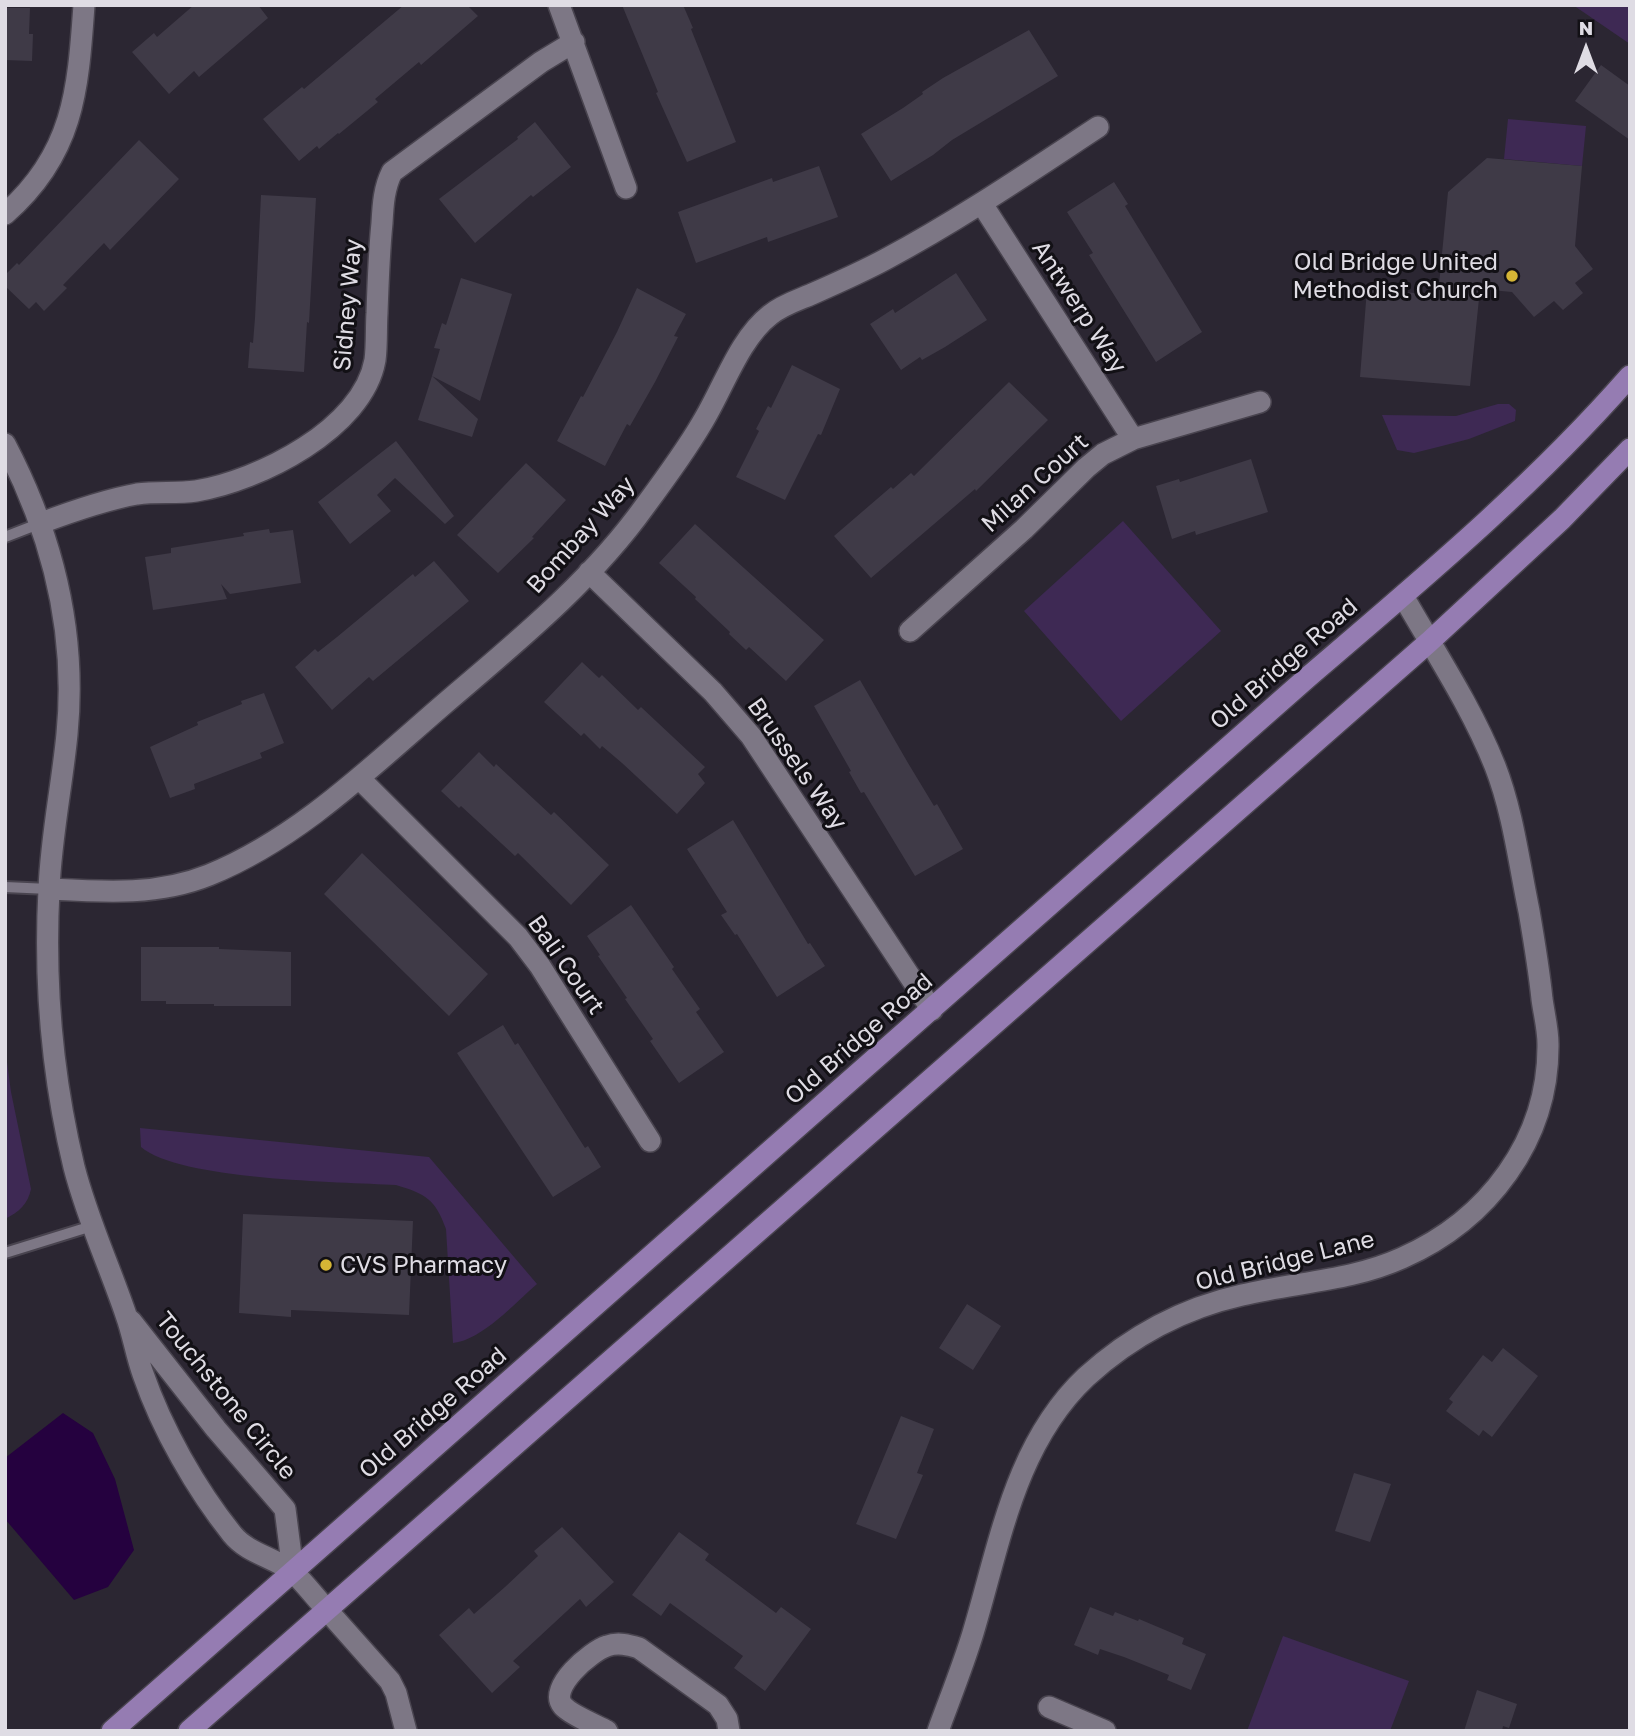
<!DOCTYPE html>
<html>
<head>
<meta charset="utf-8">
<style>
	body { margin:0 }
	#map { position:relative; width:1635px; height:1736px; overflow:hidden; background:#2b2632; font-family:"Golos Text",sans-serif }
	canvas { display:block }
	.frame { position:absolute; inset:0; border:7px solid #dfdce4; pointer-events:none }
	.north { position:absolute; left:1551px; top:14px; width:70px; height:70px; -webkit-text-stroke:5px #121015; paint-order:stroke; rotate:0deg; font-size:19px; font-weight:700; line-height:28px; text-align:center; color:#dfdce4 }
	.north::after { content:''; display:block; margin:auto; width:24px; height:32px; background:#dfdce4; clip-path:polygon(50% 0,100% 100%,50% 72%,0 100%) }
</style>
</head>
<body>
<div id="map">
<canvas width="1635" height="1736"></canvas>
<div class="frame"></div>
<div class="north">N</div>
</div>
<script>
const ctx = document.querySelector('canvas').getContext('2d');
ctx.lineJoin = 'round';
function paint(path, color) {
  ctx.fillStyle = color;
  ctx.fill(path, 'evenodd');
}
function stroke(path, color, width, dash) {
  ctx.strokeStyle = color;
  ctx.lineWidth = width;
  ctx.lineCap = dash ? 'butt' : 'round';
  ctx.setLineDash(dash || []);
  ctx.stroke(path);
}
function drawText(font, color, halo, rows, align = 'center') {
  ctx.font = font + ' "Golos Text",sans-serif';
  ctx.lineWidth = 6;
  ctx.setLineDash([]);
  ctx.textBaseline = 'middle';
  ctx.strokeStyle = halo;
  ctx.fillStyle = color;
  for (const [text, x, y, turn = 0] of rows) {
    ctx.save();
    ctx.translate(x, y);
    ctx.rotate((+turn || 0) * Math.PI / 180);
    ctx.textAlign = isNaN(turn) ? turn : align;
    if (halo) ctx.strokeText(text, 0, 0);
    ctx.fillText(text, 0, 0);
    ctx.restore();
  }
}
paint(new Path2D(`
	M1573,5H1630V44Z
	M1508,119L1586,126L1582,166L1504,159Z
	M1498,404H1509L1516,410L1515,421L1469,439L1438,447L1414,453L1397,450L1382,415L1456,416Z
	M1123,521L1221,631L1121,721L1024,611Z
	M5,1047L11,1092L31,1189C28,1204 19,1212 5,1219Z
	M140,1128L429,1157L537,1284C515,1303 482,1340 453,1343L446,1229C435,1199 426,1194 396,1185C340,1182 179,1180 141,1147Z
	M1283,1636L1409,1681L1390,1731H1247Z`), '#3e2954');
paint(new Path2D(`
	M63,1413L93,1433L115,1479L134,1550L108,1587L74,1600L5,1519V1458Z`), '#25013f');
paint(new Path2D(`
	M194,5H258L268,18L199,77L194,71L169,94L132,52L154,33L157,37Z
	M404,5H467L478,16L421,65L419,62L375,99L378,102L339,134L338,133L319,149L317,146L299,161L263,119L302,87L304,89Z
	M622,5H683L693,28L691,29L736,142L687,162L656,93L658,92Z
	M5,8H30L29,34H33L32,61L5,60Z
	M1029,30L1058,76L952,140L933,155L891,181L861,134L903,108L923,94L922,92L943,78Z
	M1601,65L1630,86V140L1575,101Z
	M535,122L571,167L533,197L531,195L475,243L439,199L518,139L517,137Z
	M139,140L179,179L110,250L104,243L63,285L67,288L44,311L36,302L29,309L5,286V275L17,263L19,265Z
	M1487,158L1582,166L1575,246L1593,269L1575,283L1583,293L1563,310L1554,301L1534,317L1512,292L1480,289L1470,386L1360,377L1367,289L1438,295L1448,192Z
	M819,166L838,217L768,242L767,237L696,263L678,212L772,178L773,182Z
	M1114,182L1128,204L1125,206L1202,332L1156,362L1089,255L1093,253L1067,212Z
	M261,195L316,198L309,323L307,322L304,372L248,368L250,342L253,343L255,318Z
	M956,273L987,320L945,347L922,360L920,357L901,370L870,324L893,309L895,313Z
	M461,278L512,294L480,401L432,376L440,349L434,348L442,323L446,325Z
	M637,288L686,314L674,336L678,337L655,382L630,426L627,424L605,466L557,441L581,396L583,397L617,332Z
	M792,365L840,389L821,435L818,434L785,500L736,477L759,431L756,429L768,406L771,408Z
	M432,376L478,419L472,437L418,420Z
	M1009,382L1048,420L976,491L975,489L871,578L834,536L891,487L893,489L911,473L914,476Z
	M396,441L454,516L445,524L395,478L377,495L391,511L350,544L318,502Z
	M1251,459L1268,512L1196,535L1195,531L1172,539L1156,486L1179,479L1180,482Z
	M526,463L566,500L532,537L534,538L498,573L457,535Z
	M695,524L824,640L786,681L749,647L746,650L729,634L730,632L695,599L696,597L659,563Z
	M269,529L270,533L293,530L301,583L230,594L221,584L227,599L153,610L145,557L171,553V548L244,536L243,533Z
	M434,561L469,601L373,681L369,677L332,710L295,667L315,649L318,652L337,637L413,574L415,577Z
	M582,662L599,678L602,675L638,710L641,707L705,767L698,774L705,783L677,814L622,763L602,746L600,749L584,733L581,736L544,702Z
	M860,680L908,763L934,806L937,804L963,849L915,876L864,792L861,793L849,772L851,771L814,706Z
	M264,693L284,743L260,753L262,758L194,784L195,789L170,798L150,747L198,725L197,722L242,704L241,701Z
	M479,752L494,767L496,764L551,815L554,812L609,865L571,905L518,853L515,856L461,806L459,808L441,791Z
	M733,820L808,944L810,943L825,966L777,997L737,934L735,935L721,915L727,912L687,849Z
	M362,853L488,974L449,1016L324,894Z
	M631,905L674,967L672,969L700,1009L696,1012L724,1052L679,1083L650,1041L653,1039L625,999L627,998L598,956L600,955L587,936Z
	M141,947H219V949L291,952V1006H214V1004H166V1001H141Z
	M503,1025L515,1045L518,1043L585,1148L588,1146L601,1167L553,1197L457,1053Z
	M243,1214L413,1221L409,1315L291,1310V1317L239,1313Z
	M967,1304L1001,1326L973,1370L939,1348Z
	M1503,1348L1538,1376L1492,1437L1483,1430L1479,1436L1446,1411L1453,1402L1449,1399L1483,1355L1492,1362Z
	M901,1416L934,1429L917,1473L923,1475L896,1539L856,1524Z
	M1354,1473L1391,1484L1370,1542L1335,1531Z
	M562,1527L614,1582L586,1607L580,1599L513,1661L520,1667L492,1693L439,1635L469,1608L474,1614L505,1587L538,1556L534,1551Z
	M679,1532L709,1554L705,1560L776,1613L781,1607L811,1629L765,1691L734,1668L743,1656L670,1603L661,1616L632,1595Z
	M1090,1607L1113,1616L1115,1612L1138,1621L1139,1619L1184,1638L1182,1644L1206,1654L1191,1690L1167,1680L1169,1675L1124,1657L1100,1649L1098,1655L1074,1645Z
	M1477,1690L1517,1704L1509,1728L1503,1726L1502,1731H1464Z`), '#3f3a47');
const service = new Path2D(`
	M5,537L41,523
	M5,887L49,889
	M5,1253L92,1226`);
const minor = new Path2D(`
	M559,5L626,188
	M982,204L1133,439
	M5,214C74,154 78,90 84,5
	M5,444C52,534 77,632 67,734C62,786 51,837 49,889C44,983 52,1076 74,1167C87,1218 109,1265 126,1315C133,1334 136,1355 143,1374C162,1429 196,1489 232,1534C249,1555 276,1557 295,1574C306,1585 316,1598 327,1610C348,1634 369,1657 390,1681L396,1693L406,1731
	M41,523C73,511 104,500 137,494C157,491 176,494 196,491C258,481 363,429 375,360C377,345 376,328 377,313C378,283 379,253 382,223C383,204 384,188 392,172L541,62L574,42
	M589,572L713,692L751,736L932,1010
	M910,631L1024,529L1086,468L1103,454L1133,439L1260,402
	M359,778L518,937L540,966L650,1141
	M49,889C103,892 157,896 209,875C298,839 371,767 443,705C514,644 590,583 645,506C665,479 685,452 702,423C723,389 739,339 770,315C782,305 798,300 812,294C837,283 862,272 886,259C959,220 1028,173 1098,127
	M131,1321L216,1429L285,1509L293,1571
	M1049,1707L1105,1731
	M607,1731C596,1725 571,1715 563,1706C547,1688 591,1651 607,1646C618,1642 629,1645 639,1648L718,1705L727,1719L729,1731
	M938,1731C950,1698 963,1666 973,1633C1000,1543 1015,1444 1086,1377C1131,1336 1184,1308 1242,1295C1296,1282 1351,1281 1402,1258C1488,1220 1549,1140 1548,1044C1548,1029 1544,1014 1542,999C1539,970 1534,940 1529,911C1519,863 1513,812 1495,766C1471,706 1435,652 1403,596`);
const primary = new Path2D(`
	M112,1731L1308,677C1419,582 1533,487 1630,376
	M189,1731L1429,642L1562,519L1630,449`);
stroke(service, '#49444f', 14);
stroke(minor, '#49444f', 24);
stroke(primary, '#49444f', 24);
stroke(service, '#7d7785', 10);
stroke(minor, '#7d7785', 21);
stroke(primary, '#957cb2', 21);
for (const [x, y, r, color] of [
	[1512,276,7,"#d5b535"],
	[326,1265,7,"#d5b535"]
]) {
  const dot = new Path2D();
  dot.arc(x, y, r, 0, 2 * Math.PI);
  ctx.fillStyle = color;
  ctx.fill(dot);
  stroke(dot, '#121015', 2.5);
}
drawText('24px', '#dfdce4', '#121015', [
	["Old Bridge United",1498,262],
	["Methodist Church",1498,290],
	["CVS Pharmacy",340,1265,"left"]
], 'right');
drawText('24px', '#dfdce4', '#121015', [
	["Sidney Way",348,305,-85],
	["Antwerp Way",1079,307,57],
	["Milan Court",1035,483,-42],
	["Bombay Way",581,535,-48],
	["Old Bridge Road",1284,664,-41],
	["Brussels Way",797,764,55],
	["Bali Court",566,965,55],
	["Old Bridge Road",859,1039,-41],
	["Old Bridge Lane",1285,1261,-14],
	["Touchstone Circle",226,1396,51],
	["Old Bridge Road",433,1413,-41]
]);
</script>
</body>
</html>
